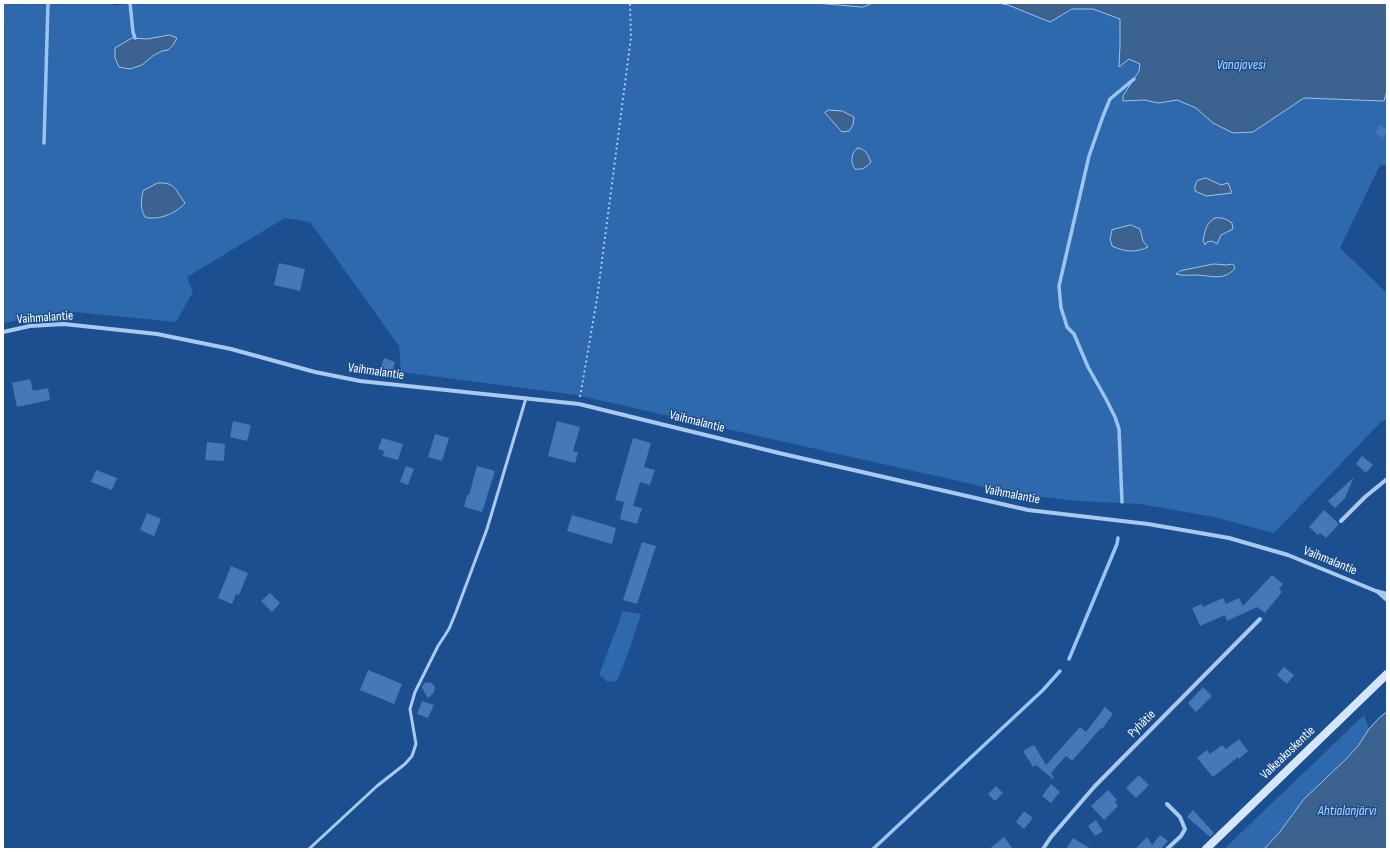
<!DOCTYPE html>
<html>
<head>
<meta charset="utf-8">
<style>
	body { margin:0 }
	#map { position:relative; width:1390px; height:852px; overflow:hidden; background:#1b4f8f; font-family:"Sofia Sans Condensed",sans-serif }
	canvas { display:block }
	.frame { position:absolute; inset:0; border:4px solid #fff; pointer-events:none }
</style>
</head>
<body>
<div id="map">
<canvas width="1390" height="852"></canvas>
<div class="frame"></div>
</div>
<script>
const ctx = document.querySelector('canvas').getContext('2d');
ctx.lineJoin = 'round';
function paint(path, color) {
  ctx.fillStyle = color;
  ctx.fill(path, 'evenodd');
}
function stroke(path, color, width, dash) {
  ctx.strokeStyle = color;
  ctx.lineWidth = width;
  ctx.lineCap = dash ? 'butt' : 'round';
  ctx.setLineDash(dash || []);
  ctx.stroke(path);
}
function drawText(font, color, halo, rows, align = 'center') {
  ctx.font = font + ' "Sofia Sans Condensed",sans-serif';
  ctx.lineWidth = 3;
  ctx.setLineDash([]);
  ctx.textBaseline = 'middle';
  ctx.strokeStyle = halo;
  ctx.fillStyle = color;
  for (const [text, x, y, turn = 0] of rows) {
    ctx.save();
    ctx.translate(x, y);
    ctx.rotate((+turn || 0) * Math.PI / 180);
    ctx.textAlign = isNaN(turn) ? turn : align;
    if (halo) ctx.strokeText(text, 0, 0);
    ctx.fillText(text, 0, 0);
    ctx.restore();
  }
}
paint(new Path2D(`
	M3,3H112L115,6L128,3H816L863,7L873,3H998L1008,5L1050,22L1072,9H1093L1120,19L1119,67L1129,59L1140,64L1139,71L1123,96L1124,101L1144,100L1159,103L1177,100L1196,108L1213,123L1253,132L1304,98L1384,101L1387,91V165H1380L1340,248L1387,293V419L1381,422L1274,533L1214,517L1140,504L1078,501L1016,494L576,395L401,372L399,346L310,222L285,218L187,277L193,292L176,322L64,311L3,323Z
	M623,611L641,614L630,648L617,681L608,682L599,675Z
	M1364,715L1369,729L1358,746L1293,813L1279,833L1264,849H1224Z`), '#2e69ad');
const water = new Path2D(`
	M816,3H873L863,7Z
	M998,3H1387V91L1384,101L1304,98L1253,132L1233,133L1213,123L1196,108L1177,100L1159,103L1144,100L1123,101V96L1139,71L1140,64L1129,59L1119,67L1120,44V19L1093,9H1072L1050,22L1008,5Z
	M170,35L177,38L173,45L168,50L162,51L154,55L142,65L130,69L119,67L115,58V48L132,38L147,39Z
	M829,110L842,111L854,117L853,125L849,131L842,132L825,113Z
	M858,148C866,149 868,155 871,162C866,168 862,170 855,169C850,162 851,152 858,148Z
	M1206,178L1221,185L1228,183L1232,193L1206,196L1195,191V186L1197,181Z
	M158,183C176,182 175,190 185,203C177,213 158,221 145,217C140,208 141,201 143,191Z
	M1215,218C1222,217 1226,219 1232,223L1233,229L1221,235L1217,244L1212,241L1207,242L1205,245L1203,241C1205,231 1206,223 1215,218Z
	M1131,225L1140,229L1143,241L1148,247C1135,253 1125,252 1112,246L1110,239L1112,230Z
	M1214,264L1226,265L1233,264L1235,268C1224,282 1210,275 1195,275C1188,275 1183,276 1176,274L1180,271Z
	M1387,712V849H1264L1279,833L1304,799L1344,761L1358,746L1369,729L1378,719Z`);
paint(water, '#3c6290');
stroke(water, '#9cc4f0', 1);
stroke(new Path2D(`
	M130,3L133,32L135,38
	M44,143L48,3
	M1122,502L1119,429L1115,417L1106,399L1088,367L1074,334L1067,327L1065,320L1061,308L1059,286L1089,156L1103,116L1110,99L1134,79
	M1069,659L1117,544L1118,538
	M873,849L1043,690L1060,671`), '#9cc4f0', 3.5);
paint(new Path2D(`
	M1380,125L1387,130L1383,138L1375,133Z
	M279,263L305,269L300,291L274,285Z
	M384,358L395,362L392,373L380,370Z
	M30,379L33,391L48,388L50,400L17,407L12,383Z
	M233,421L251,425L247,441L230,437Z
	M557,421L580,427L573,451L578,452L575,463L548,456Z
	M435,434L449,438L442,461L428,457Z
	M382,438L403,444L398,460L383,456L384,451L378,449Z
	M633,438L651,443L644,467L655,470L650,485L640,482L633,506L642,508L637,524L620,519L624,502L615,500Z
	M207,442L225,444L224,461L205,460Z
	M1362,456L1373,465L1366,473L1356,464Z
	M406,466L414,469L408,485L400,482Z
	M477,466L495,471L482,512L464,507L467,495H469Z
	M96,470L117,478L112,490L91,482Z
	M1354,477L1345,498L1335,508L1328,501Z
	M1324,510L1339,524L1326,538L1320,533L1318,535L1309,527Z
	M147,513L161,519L154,536L140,530Z
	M572,515L616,528L612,544L567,531Z
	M642,542L656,546L637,604L623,600Z
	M231,566L248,573L239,595L236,594L232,604L218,598Z
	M1272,575L1283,584L1279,589L1282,592L1265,613L1257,607L1227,621L1225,615L1200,626L1192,608L1202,604L1203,607L1223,598L1226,604L1239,598L1243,606Z
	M270,593L280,603L272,612L261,601Z
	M1284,667L1294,675L1287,684L1277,675Z
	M368,670L402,684L394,704L360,690Z
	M426,682L432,683L435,687L434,692L428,698L422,688V686Z
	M1203,687L1212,696L1196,712L1188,703Z
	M422,701L434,705L428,718L417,714Z
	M1105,707L1113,714L1102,729L1101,728L1072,761L1066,756L1051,773L1054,778L1053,779L1036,765L1033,767L1023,751L1034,745L1046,765L1080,727L1086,732Z
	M1239,739L1248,751L1239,759L1238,757L1213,777L1197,758L1207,750L1210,754L1222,745L1226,749Z
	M1139,775L1149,785L1136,798L1126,788Z
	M1051,784L1060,792L1051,803L1042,796Z
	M996,786L1003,793L995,801L988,794Z
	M1108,790L1117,800L1115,802L1118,806L1104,820L1091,806Z
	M1193,810L1214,833L1210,837L1187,817Z
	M1024,811L1033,818L1024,829L1016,822Z
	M1096,820L1103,831L1095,836L1088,826Z
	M1160,835L1168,841L1161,849H1135L1147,837L1152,845Z
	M1004,837L1013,849H989Z
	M1073,838L1091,849H1066Z`), '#4478b7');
stroke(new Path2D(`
	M580,397L597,299L631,37L630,3`), '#a9c9ee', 2, [2, 3]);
stroke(new Path2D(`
	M309,849L377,786L405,764L412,756L416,744L410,709L415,692L438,646L449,629L456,612L487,529L526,398`), '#a9c9ee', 3);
stroke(new Path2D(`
	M3,332L30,326L64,324L157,334L231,349L315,372L360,381L579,404L779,453L1028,510L1148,524L1229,538L1288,555L1376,591L1387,594
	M1341,521L1365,497L1387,479
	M1378,592L1387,600
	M1043,849L1051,837L1094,787L1260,619
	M1167,849L1181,836L1185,829L1180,817L1167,804`), '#a9c9ee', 4);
stroke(new Path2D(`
	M1206,849L1387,674`), '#d6e6fa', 8);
drawText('13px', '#fff', '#1b4f8f', [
	["Vaihmalantie",45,318,-4],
	["Vaihmalantie",376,372,8],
	["Vaihmalantie",697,422,14],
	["Vaihmalantie",1012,495,11],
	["Vaihmalantie",1330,561,22],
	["Pyhätie",1142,724,-45],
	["Valkeakoskentie",1288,753,-44]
]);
drawText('italic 14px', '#b5d3f5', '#1b4f8f', [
	["Vanajavesi",1241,65],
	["Ahtialanjärvi",1347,811]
]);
</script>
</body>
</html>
